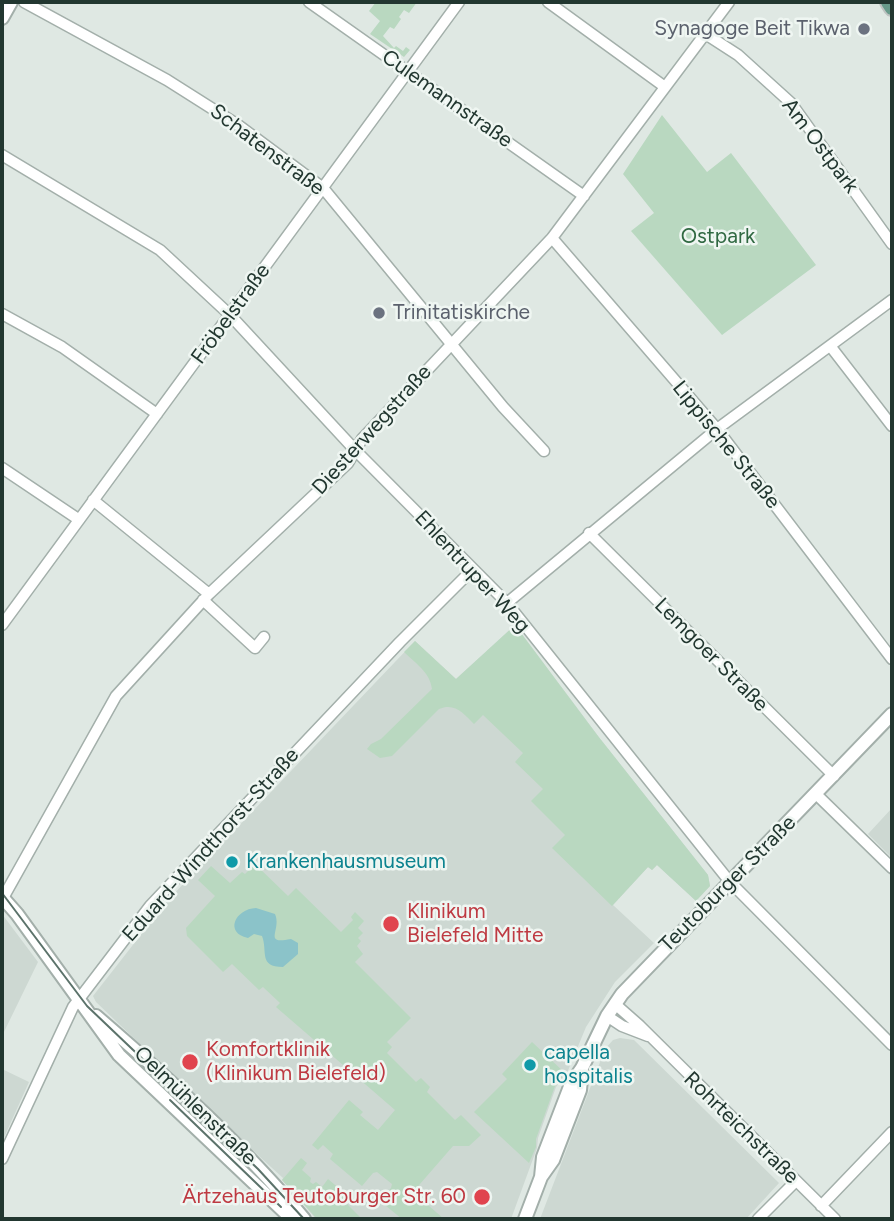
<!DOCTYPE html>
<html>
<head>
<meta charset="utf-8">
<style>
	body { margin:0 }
	#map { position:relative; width:894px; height:1221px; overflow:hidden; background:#dfe8e3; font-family:Figtree,sans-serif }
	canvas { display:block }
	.frame { position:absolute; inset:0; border:4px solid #223730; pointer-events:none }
</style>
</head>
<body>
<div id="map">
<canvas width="894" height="1221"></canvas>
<div class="frame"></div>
</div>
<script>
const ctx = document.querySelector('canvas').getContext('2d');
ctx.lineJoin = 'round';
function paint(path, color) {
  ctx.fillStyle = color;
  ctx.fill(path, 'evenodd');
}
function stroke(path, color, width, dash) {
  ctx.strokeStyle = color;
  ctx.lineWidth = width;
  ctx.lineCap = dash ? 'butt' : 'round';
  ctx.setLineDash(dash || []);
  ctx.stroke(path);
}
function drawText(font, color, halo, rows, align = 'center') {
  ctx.font = font + ' Figtree,sans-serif';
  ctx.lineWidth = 5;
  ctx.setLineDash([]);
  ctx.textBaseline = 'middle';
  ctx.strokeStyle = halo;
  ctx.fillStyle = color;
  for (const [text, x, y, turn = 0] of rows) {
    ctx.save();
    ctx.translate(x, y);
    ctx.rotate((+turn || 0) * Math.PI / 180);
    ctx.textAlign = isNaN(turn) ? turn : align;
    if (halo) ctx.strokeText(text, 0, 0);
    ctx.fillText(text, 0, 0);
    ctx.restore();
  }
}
paint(new Path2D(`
	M515,625L598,736L708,875L710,886L696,901L657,865L652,870L648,867L613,905L654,943L615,982L586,1027L567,1073L556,1087L538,1138L537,1148L511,1219H316L282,1180L283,1178L213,1114L96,1002L93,996L168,900L415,641L456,679Z
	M892,808V858L868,834Z
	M2,914L38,962L2,1036Z
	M620,1038L634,1040L779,1183L746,1219H540L605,1049L613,1040Z
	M2,1069L29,1082L2,1142Z`), '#cdd8d2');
paint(new Path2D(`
	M376,2H417L409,13L404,10L399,17L401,19L394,29L390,27L383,36L394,48L396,46L403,51L406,47L410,50L404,57L370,34L380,21L369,11Z
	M662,115L707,172L731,153L816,265L722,335L631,231L654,213L623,174Z
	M515,625L598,736L708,875L710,886L696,901L657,865L652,870L648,867L612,906L552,848L565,835L531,801L543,789L515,762L523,753L483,715L474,724C464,714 455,702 439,709L392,756L380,758L367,749L371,744L381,739L432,689C430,672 415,663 404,652L415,641L456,679Z
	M255,864L288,896L296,888L341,932L353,920L351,917L355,912L364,921L358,928L363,933L358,938L361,941L357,946L363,954L355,962L411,1018L387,1042L392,1047L387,1053L416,1082L421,1078L430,1087L427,1092L455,1120L461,1115L481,1135L469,1146H453L413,1192L444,1219H402L380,1201L391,1188L392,1184L377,1172L373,1173L362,1186L330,1159L333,1154L323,1145L318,1150L312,1145L349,1100L363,1112L360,1115L378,1130L395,1110L276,1007L280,1003L263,987L259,990L232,964L223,972L187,936L186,928L215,896L198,880L211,866L230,883L242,872L245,874Z
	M532,1042L565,1073L555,1086L536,1139V1147L529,1163L474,1112L507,1079L502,1074Z
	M301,1158L307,1163L302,1170L311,1178L310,1182L313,1184L316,1182L322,1187L328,1179L348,1196L344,1201L362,1219H317L282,1180Z`), '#b9d8c0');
paint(new Path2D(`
	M256,908L275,914C282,930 262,945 291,939L298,943V954L283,967C258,967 268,951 262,936L254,934L248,938C224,933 235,909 256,908Z`), '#8bc3c9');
const minor = new Path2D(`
	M24,2L167,80L238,125L323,188L503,407L544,451
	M309,2L584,196
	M548,2L665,87
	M704,33L738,55L791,103L892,244
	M2,155L160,250L230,315L355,450L507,603L730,882L892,1045
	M552,238L717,429L892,659
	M2,314L62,347L157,414
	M831,347L892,426
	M2,468L78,519
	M93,500L209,594
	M589,533L834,776
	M203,600L255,648L264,637
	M507,603L717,429L892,300
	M2,625L459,2
	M816,794L892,868
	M3,898L116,696L209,594L348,463L362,439L552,238L729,2
	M615,1004L640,1026L835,1219
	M607,1016L622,1026L648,1036
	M2,1159L73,1007L150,906L400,642L473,569
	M821,1206L892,1132
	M758,1219L796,1181`);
const tertiary = new Path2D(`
	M2,18L11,2
	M2,897L17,914L119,1055L292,1219
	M96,1016C169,1079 242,1145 304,1219
	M541,1177L543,1157L571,1084L582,1068L607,1016L622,994L892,714
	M525,1219L541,1177L553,1160L580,1090L582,1068`);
const primary = new Path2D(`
	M888,2L892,8`);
stroke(minor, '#a3afaa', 13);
stroke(tertiary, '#a3afaa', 16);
stroke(primary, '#bdc3c1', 18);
stroke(minor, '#fff', 10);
stroke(tertiary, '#fff', 12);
stroke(primary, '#679a8a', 14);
stroke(new Path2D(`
	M2,893L87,1006L258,1169L304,1219
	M170,1100L281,1207`), '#5c736b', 2);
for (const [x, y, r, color] of [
	[864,29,7,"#6b7280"],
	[379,313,7,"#6b7280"],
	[232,862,7,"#0f9aa8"],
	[391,924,9,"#e0444e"],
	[190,1062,9,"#e0444e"],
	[530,1065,7,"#0f9aa8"],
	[482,1197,9,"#e0444e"]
]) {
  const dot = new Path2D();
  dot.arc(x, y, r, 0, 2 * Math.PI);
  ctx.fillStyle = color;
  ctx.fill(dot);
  stroke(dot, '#eff6f2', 2.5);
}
drawText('21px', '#5b616d', '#eff6f2', [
	["Synagoge Beit Tikwa",850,29],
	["Trinitatiskirche",393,313,"left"]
], 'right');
drawText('21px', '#223730', '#eff6f2', [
	["Culemannstraße",447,99,35],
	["Am Ostpark",820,146,53],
	["Schatenstraße",267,150,37],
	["Fröbelstraße",231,314,-54],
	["Diesterwegstraße",372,430,-48],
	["Lippische Straße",726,445,51],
	["Ehlentruper Weg",472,572,47],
	["Lemgoer Straße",711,655,45],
	["Eduard-Windthorst-Straße",211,845,-48],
	["Teutoburger Straße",728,884,-45],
	["Oelmühlenstraße",195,1106,44],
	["Rohrteichstraße",741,1128,44]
]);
drawText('21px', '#306942', '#eff6f2', [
	["Ostpark",718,237]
]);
drawText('21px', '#0d838f', '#eff6f2', [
	["Krankenhausmuseum",246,862],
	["capella",544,1053],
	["hospitalis",544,1077]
], 'left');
drawText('21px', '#be3a42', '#eff6f2', [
	["Klinikum",407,912],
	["Bielefeld Mitte",407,936],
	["Komfortklinik",206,1050],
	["(Klinikum Bielefeld)",206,1074],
	["Ärtzehaus Teutoburger Str. 60",466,1197,"right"]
], 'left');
</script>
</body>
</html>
